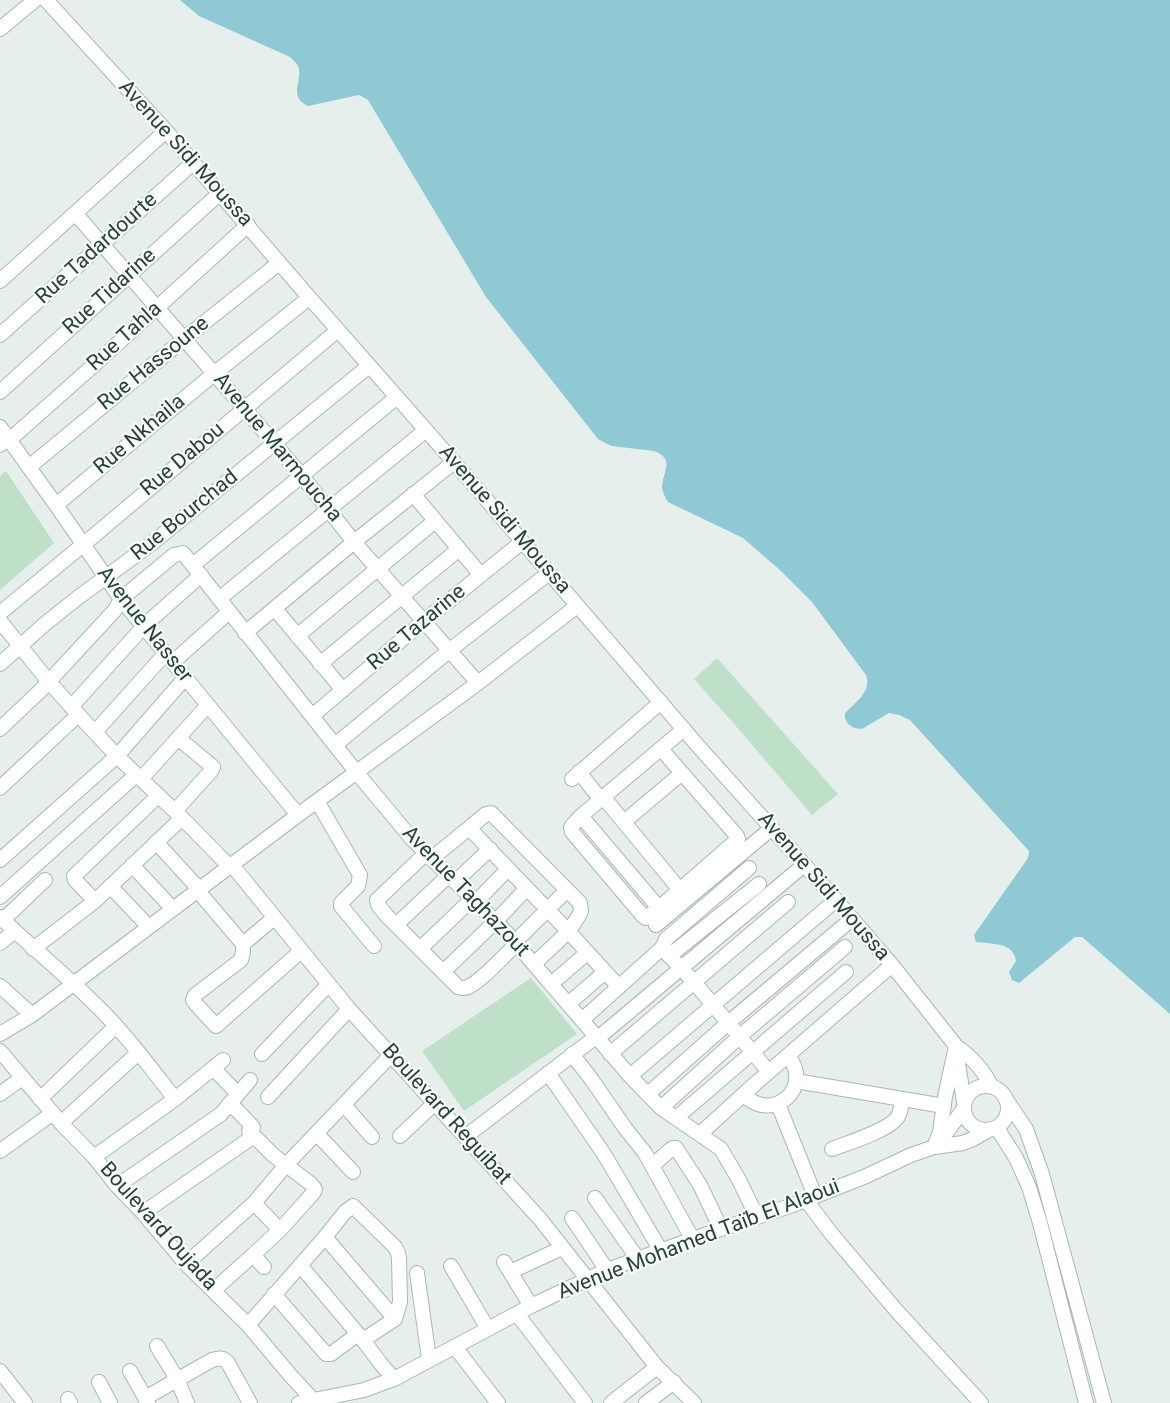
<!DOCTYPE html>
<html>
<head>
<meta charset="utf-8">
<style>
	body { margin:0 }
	canvas { display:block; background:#e6efeb }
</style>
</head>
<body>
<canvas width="1170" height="1403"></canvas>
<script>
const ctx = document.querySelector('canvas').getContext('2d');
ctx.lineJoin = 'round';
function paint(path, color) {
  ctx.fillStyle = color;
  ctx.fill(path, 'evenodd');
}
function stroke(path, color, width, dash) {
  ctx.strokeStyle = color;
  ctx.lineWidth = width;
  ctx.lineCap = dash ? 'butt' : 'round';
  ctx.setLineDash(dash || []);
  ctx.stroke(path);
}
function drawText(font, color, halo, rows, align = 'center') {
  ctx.font = font + ' Roboto,sans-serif';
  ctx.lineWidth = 4.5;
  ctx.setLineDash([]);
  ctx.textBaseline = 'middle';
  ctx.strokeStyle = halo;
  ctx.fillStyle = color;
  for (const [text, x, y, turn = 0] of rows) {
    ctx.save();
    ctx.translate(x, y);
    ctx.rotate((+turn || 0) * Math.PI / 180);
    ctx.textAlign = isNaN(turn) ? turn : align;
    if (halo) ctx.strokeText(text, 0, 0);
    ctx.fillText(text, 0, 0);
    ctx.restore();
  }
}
paint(new Path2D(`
	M6,471L54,543L0,590V476Z
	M717,658L838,794L812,815L735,725L694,679Z
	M531,978L577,1034L464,1111L422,1051Z`), '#bfe0c8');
paint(new Path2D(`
	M180,0H1170V1014L1082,937H1075L1019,983L1012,980L1009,972L1016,961C1014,942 991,944 976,942L974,935L1028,858L1029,851L910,720L899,715L889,713L862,729L854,728L848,724L845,718V713C856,702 872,691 866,675L812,602L781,571L743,538L668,502C665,497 663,493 662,488C662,473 676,459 654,451L612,446L607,444L598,439L486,297L368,100L359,95L308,106C289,97 301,84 299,69C298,64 293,60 290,57L199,16Z`), '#8ec9d4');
const minor = new Path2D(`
	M46,0L166,131L301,288L454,462L699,747L836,900L892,965L956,1046C972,1057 983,1069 992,1087
	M0,29L35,0
	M75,213L244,408L302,476L354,542L478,683
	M0,281L166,131
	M0,335L193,163
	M0,392L220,193
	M0,427L56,505L121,599L298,815
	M0,445L8,438L15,435L94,365L248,225
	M29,467L184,339L279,263
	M413,494L481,575
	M56,505L215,373L309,298
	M193,565L397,397
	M219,599L426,430
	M275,609L343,690
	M0,613L84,544L338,330
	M0,621L49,682L86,723L117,756L182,818L230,867
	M245,633L354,542L454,462
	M297,636L435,521
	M173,662L229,612
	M0,664L46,623L80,596L151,544L369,366
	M320,664L459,549
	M71,707L146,624L201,575
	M312,716L424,621L522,542
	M0,729L40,691L115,610L121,599L174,555L183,553L357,773L412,839L507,933L630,1076L661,1108L721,1149L739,1180L757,1217
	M95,732L165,654
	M335,745L450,650L549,573
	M661,749L737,836L738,839L659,908L646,918L643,916L572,832L571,827L581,816L684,729
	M579,772L601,800
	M141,779L208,705
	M572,779L661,702
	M0,788L78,715
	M604,798L680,890
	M317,801L360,875L358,886L341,903V906L374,946
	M175,811L211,771L213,767L178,738
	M581,816L659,908
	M625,821L682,773
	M469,828L486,814L491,813L580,903L581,911C572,932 550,948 534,964
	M156,842L200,890
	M426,853L377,900L378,905L387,916L458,987C463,988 463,989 468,987C482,981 504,955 517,944
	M431,859L469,828L568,931L619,987
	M0,860L117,756L185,678
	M132,865L173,909
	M232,865L349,1009L540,1219L657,1367L694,1403
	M455,882L490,849
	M110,886L149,927
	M198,891L243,944
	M0,897L136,775
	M95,901L75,880L74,876L158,796
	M476,902L508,869
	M0,917C31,947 65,974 95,1004C125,1033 150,1067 175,1099
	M274,918L243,944V952L241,960L195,995L193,1000L195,1003L216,1026L301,951
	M3,920L45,880
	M396,925L448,876
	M656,925L772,828
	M515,942L567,890
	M0,943L15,931
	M662,948L694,982L769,1072
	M33,949L95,901L182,818
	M420,949L472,899
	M669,956L759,884
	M443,972L496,921L527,888
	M551,984L587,953
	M0,986L32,1015
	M568,1004L605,972
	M582,1020L662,948L666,939L749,868
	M0,1034L32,1015L298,815L478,683L577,606
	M598,1038L804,865
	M0,1051L61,1123L94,1157L117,1186L143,1213L186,1264L248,1325L290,1375L316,1403
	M262,1054L329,984
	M572,1054L592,1080L625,1128L645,1153L693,1240
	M610,1054L788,902
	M957,1057L964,1102
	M213,1068L238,1094
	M548,1073L604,1154L661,1251
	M630,1076L836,900
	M796,1081L944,1106
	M964 1108a22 22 0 1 1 44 0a22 22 0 1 1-44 0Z
	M0,1094L22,1078
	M648,1094L728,1023L852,919
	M744,1095C773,1124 814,1087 788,1056
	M268,1097L349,1009
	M1005,1098L1026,1129L1042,1174L1104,1403
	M40,1099L116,1026
	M230,1103L253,1127L249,1131L273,1155L311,1184L315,1189L314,1192L280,1230L253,1255
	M778,1104L815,1196
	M344,1105L372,1137
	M661,1108L739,1037L845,947
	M676,1118L846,972
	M61,1123L138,1053
	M997,1128L1016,1158L1029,1187L1040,1223L1086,1403
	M317,1134L353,1172
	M700,1134L756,1083L892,965
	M400,1136L435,1103
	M465,1137L597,1036
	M940,1141L963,1110
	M934,1147L940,1132L945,1097L956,1046
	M832,1149C848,1143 887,1131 897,1118C901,1113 901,1106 902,1099
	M0,1151L53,1113
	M94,1157L175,1099L223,1060
	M652,1166L670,1150L673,1148H676L700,1185L721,1229
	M117,1186L221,1114L250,1080
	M595,1198L638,1259
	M806,1200L830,1232L895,1309L981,1403
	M254,1203L280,1230
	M143,1213L254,1136
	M572,1218L607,1270
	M325,1237L395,1319
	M504,1262L531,1306
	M186,1264L254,1203L286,1165L391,1055
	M300,1265L363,1340L381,1364L394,1379
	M451,1266L488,1329
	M510,1272L562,1248
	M417,1273L429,1359
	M214,1290L253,1255L264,1267
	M274,1294L326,1354H331L358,1334
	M517,1314L585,1403
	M248,1325L325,1237L345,1212L353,1206L395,1247L398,1253L399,1259L400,1302L395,1319L363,1340
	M157,1346L177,1379L187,1403
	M455,1347L498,1403
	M0,1371L25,1403
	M130,1371L148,1403
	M99,1382L110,1403
	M145,1398L212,1360C219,1358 223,1357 228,1363L250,1403
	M68,1399L70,1403
	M299,1403L364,1390L394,1379L531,1306L607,1270L721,1229L790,1206L864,1177L911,1155L934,1147L963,1143L973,1139L987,1131
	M611,1403L657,1367
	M646,1403L674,1382`);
stroke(minor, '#a8b8b2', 16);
stroke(minor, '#fff', 14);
drawText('21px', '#24423a', '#f7fbf9', [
	["Avenue Sidi Moussa",185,154,48],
	["Rue Tadardourte",97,249,-42],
	["Rue Tidarine",110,292,-42],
	["Rue Tahla",125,337,-42],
	["Rue Hassoune",154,364,-39],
	["Rue Nkhaila",140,435,-40],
	["Avenue Marmoucha",277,448,50],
	["Rue Dabou",183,460,-40],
	["Rue Bourchad",185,516,-39],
	["Avenue Sidi Moussa",504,520,49],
	["Avenue Nasser",144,625,52],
	["Rue Tazarine",417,628,-40],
	["Avenue Sidi Moussa",823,887,49],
	["Avenue Taghazout",465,892,46],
	["Boulevard Reguibat",446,1115,48],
	["Boulevard Oujada",158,1227,48],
	["Avenue Mohamed Taïb El Alaoui",699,1240,-21]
]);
</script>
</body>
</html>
